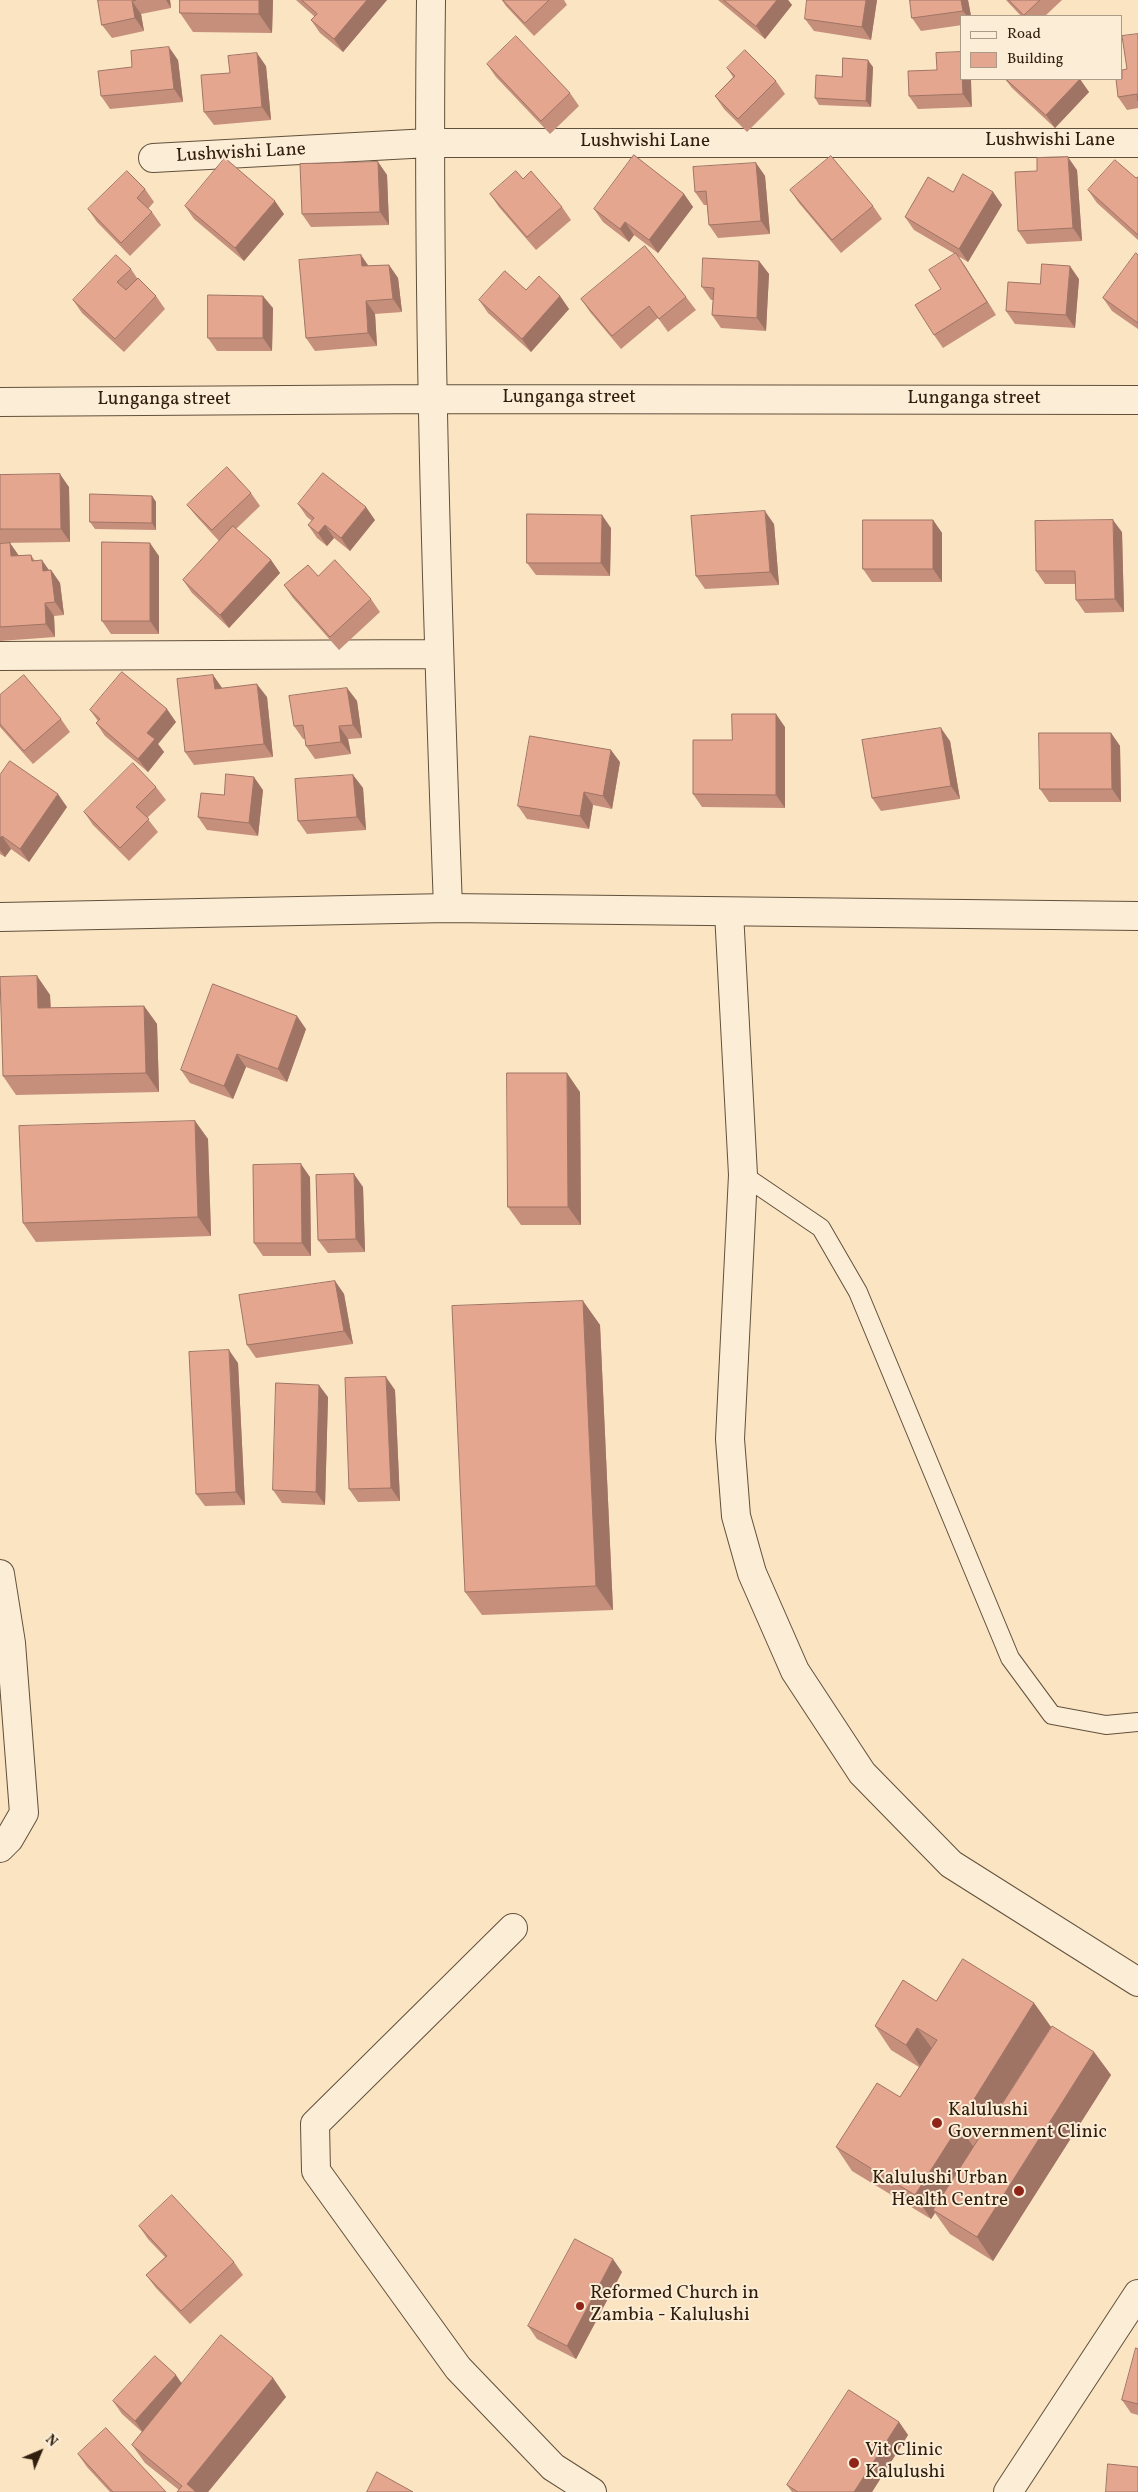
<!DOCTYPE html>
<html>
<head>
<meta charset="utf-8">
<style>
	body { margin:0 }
	#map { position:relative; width:1138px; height:2492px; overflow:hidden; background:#fae4c2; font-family:Vollkorn,serif }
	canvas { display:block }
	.legend { position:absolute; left:960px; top:15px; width:162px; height:65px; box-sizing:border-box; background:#fcedd7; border:1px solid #aa9a87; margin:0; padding:6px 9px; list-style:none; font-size:15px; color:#301e0e }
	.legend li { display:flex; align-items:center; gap:10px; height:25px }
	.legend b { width:25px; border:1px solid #aa9a87 }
	.north { position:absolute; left:15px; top:2427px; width:50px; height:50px; -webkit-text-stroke:4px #fcedd7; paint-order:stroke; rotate:45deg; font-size:14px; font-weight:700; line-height:20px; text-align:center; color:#301e0e }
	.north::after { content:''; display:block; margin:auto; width:18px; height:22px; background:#301e0e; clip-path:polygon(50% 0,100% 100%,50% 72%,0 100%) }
</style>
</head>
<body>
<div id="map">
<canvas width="1138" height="2492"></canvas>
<ul class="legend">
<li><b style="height:6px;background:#fcedd7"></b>Road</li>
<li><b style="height:14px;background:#e5a690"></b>Building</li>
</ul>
<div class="north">N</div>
</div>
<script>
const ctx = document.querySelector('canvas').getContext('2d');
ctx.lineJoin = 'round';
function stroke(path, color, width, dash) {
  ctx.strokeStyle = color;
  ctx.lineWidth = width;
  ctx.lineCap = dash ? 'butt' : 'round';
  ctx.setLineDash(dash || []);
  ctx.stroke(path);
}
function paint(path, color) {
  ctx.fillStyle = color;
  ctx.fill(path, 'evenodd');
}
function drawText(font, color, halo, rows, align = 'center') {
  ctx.font = font + ' Vollkorn,serif';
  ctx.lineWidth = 4;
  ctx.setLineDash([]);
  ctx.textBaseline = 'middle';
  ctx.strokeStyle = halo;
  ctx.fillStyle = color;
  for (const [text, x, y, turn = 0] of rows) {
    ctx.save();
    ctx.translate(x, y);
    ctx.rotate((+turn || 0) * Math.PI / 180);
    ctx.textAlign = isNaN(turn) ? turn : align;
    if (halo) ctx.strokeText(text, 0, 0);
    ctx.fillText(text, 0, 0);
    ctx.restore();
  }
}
const service = new Path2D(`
	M743,1175L821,1228L858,1292L1010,1658L1052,1715L1106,1725L1138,1722`);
const minor = new Path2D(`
	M431,0C427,303 437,605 448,908
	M153,158L429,143H1138
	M0,402L432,399L1138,400
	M0,656L439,654
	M729,912L743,1175L730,1439L736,1516L752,1573L795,1671L862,1773L951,1864L1138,1982
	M0,1574L11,1643L24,1813L9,1839L0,1848
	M513,1928L315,2124L316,2171L458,2368L553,2467L592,2492
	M1008,2492L1138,2294`);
const tertiary = new Path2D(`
	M0,917L448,908L1138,916`);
stroke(service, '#62503b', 20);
stroke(minor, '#62503b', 30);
stroke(tertiary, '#62503b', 30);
stroke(service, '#fcedd7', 18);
stroke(minor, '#fcedd7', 28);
stroke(tertiary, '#fcedd7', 28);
paint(new Path2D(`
	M98,0H170L171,8L141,14L144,31L112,38L102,25Z
	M273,0L272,33L193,32L180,13Z
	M296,0H387L343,52L320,33L311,20L315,17Z
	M502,0H564L567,5L534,36L506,6Z
	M718,0H788L792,5L765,39Z
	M877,0L871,40L814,31L805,19Z
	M910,0H968L971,16H962V25L921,31L912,18Z
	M1006,0H1062L1045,16H1021Z
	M1138,34V108L1127,110L1118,97Z
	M961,52L962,53V79L972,107L918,109L909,96L937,70Z
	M178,60L183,102L110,109L101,96L132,67Z
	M487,64L570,93L579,106L550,134L496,77Z
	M266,66L271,120L214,125L204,112L230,73Z
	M873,67L871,107L819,105L815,98L842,77Z
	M727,68L776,81L785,94L747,132L724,109L715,96L733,77Z
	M1005,79H1079L1089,92L1055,128L1012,88Z
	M378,162L387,175L389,225L311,227L302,214Z
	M756,163L765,176L770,234L718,238L709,225L707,205H704L695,192Z
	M1077,170L1082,241L1027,244L1018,231Z
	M1138,177V240L1097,203L1088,190L1136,178Z
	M523,179L562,207L571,220L536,250L499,207L490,194Z
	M145,189L154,202L148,209L152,212L161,225L130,256L97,222L88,209Z
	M790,190L873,206L882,219L841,253L799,203Z
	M953,192H993L1002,205L968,262L956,255L996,315L943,348L934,335L941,289L955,254L914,230L905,217Z
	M684,194L693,207L658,253L634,235L629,242L603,222L594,209Z
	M185,206L284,214L244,261L194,219Z
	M361,255L368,266L389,265L398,278L402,312L375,314L377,346L315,351L306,338Z
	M1138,255V329L1112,311L1103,298Z
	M759,261L769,274L766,331L721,328L712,315L713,300H711L702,287Z
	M131,269L137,278L156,296L165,309L124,352L82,313L73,300Z
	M1079,279L1075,328L1015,324L1006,311Z
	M526,290L560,296L569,309L531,352L488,313L479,300Z
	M686,297L696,310L668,332L658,318L621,349L590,312L581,299Z
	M273,308L272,351H217L208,338Z
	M0,475L69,487L70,542L0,543Z
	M251,493L260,506L236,529L271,560L280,573L229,628L192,593L183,580L219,541L197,517L187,505Z
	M152,496L156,502V530L95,529L90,522Z
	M298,504L375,520L350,551L334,538L327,546L317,538L308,525L312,521L307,517Z
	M933,520L942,533V582H872L863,569Z
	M774,524L779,585L705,589L696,576Z
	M611,528L610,576L536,575L527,563Z
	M1122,532L1124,612L1085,613L1076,600V584H1045L1036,571Z
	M10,543L19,556L31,555L35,561L49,570H51L60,583L64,615L54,616L55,637L0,641V544Z
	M159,556V634H111L102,621Z
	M284,585L371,599L380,612L339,650L293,598Z
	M213,675L222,688L267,697L273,757L194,765L185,752Z
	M347,688L357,701L362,738L348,739L351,754L315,759L306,746L305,739H303L294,726Z
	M0,695L61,719L70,732L33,764L0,727Z
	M90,710L176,722L158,744L164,752L148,772L105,736L96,723L98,721Z
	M785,727V808L702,807L693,794L732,740Z
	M1111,733L1120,746L1121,802H1049L1040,789Z
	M950,741L960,799L881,811L872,798Z
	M620,762L612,809L593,805L589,829L527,819L518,806Z
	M0,775L67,807L29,862L11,849L5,857L0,854Z
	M353,775L363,788L366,830L307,834L298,821Z
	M156,787L166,800L147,818L158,832L129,861L93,825L84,812Z
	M263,790L258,836L207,830L198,817L224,795Z
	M37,976L50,995L51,1008L144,1006L157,1024L159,1092L16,1095L3,1076Z
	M306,1029L287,1082L246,1067L233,1099L190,1083L181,1070Z
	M580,1092L581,1225H521L508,1207Z
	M195,1121L208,1139L211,1236L36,1242L23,1223Z
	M310,1177L311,1256H263L254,1243Z
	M363,1187L365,1252L328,1253L318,1240Z
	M335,1281L344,1294L353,1344L256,1358L247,1345Z
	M583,1301L600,1325L613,1610L482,1615L465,1592Z
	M238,1363L245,1505L205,1506L196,1494Z
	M395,1390L400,1501L358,1502L349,1489Z
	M328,1397L325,1505L282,1503L273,1490Z
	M936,2001L1034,2003L1051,2027L995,2115L1094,2052L1111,2075L993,2261L950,2234L935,2213L931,2219L852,2171L836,2147L900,2097L919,2067L891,2050L875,2026Z
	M139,2226L234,2262L243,2275L190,2324L156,2288L146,2275L165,2257L148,2239Z
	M622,2272L576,2359L537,2339L528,2326Z
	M1138,2349V2415L1131,2413L1122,2400Z
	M273,2378L286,2397L208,2492H177L179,2490L145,2463L132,2445L142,2432L122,2414L113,2401L182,2383Z
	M899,2422L908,2435L872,2492H792L787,2485Z
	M78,2454L166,2492H110L87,2467Z`), '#c58f7c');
paint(new Path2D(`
	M166,0H170L171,8Z
	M259,0H273L272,33L259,14Z
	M367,0H387L343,52L334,39Z
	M777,0H788L792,5L765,39L756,26Z
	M866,0H877L871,40L862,27Z
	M961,0H968L971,16H967L963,11Z
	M132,1L141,14L144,31L135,18Z
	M169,47L178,60L183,102L174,89Z
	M257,53L266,66L271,120L262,107Z
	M868,60L873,67L871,107L866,101Z
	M962,79H971L972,107L963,94Z
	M1080,79L1089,92L1055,128L1046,115Z
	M1068,157L1077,170L1082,241L1073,228Z
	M378,162L387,175L389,225L380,212Z
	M756,163L765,176L770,234L761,221Z
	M993,192L1002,205L968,262L959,249Z
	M684,194L693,207L658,253L649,240Z
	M275,201L284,214L244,261L235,248Z
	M625,222L634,235L629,242L620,229Z
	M956,253L965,266L996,315L987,302Z
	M361,255L370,268L362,266Z
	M759,261L769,274L766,331L757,318Z
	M389,265L398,278L402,312L393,299Z
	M1070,266L1079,279L1075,328L1066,315Z
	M263,296L273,308L272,351L263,338Z
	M560,296L569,309L531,352L522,339Z
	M366,301L375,314L377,346L368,333Z
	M60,474L69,487L70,542L61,529Z
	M152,496L156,502V530L152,523Z
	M366,507L375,520L350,551L341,538Z
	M765,511L774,524L779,585L770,572Z
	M602,515L611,528L610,576L601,563Z
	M933,520L942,533V582L933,569Z
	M1113,520L1122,532L1124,612L1115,599Z
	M325,525L334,538L327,546L318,533Z
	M10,543L19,556H11Z
	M150,543L159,556V634L150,621Z
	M42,560L51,573L43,571Z
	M271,560L280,573L229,628L220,615Z
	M51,570L60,583L64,615L55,602Z
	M45,603L54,616L55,637L46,624Z
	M213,675L222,688L215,689Z
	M257,684L267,697L273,757L264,744Z
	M347,688L357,701L362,738L353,725Z
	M167,709L176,722L158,744L164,752L148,772L138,759L147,733Z
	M776,714L785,727V808L776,795Z
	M339,726L348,739L351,754L341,742Z
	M941,728L950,741L960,799L951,786Z
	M1111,733L1120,746L1121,802L1112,789Z
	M611,750L620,762L612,809L603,796Z
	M353,775L363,788L366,830L357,817Z
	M254,777L263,790L258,836L249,823Z
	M584,792L593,805L589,829L580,816Z
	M58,794L67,807L29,862L20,849Z
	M2,836L11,849L5,857L0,850V838Z
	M37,976L50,995L51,1026L38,1008Z
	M144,1006L157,1024L159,1092L146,1073Z
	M297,1016L306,1029L287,1082L278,1069Z
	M237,1054L246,1067L233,1099L224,1086Z
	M567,1073L580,1092L581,1225L568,1207Z
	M195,1121L208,1139L211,1236L198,1217Z
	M301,1164L310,1177L311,1256L302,1243Z
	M354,1174L363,1187L365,1252L356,1239Z
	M335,1281L344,1294L353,1344L344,1331Z
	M583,1301L600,1325L613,1610L596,1586Z
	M229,1350L238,1363L245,1505L236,1492Z
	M386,1377L395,1390L400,1501L391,1488Z
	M319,1385L328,1397L325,1505L316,1492Z
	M1034,2003L1051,2027L989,2124L973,2101Z
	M917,2028L934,2051L922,2069L906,2045Z
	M1094,2052L1111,2075L993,2261L977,2237Z
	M959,2126L975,2149L933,2210L935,2213L931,2219L915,2195Z
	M613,2259L622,2272L576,2359L567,2346Z
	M176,2375L185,2388L144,2434L135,2421Z
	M273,2378L286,2397L208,2492H192L187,2484Z
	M899,2422L908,2435L872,2492H854Z`), '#a07465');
const building = new Path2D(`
	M98,0H136L132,1L135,18L102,25Z
	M180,0H259V14L180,13Z
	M302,0H367L334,39L311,20L317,14Z
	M503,0H549L525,23Z
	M724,0H777L756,26Z
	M807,0H866L862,27L805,19Z
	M910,0H961L963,11L912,18Z
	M1009,0H1040L1024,15Z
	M1138,34V101L1137,94L1118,97L1116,79H1122V70L1127,69L1122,36Z
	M516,36L570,93L541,121L487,64Z
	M169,47L174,89L101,96L98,71L132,67L131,51Z
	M745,50L776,81L738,119L715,96L735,76L727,68Z
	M961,52L963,94L909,96L908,71L937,70L936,53Z
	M257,53L262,107L204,112L201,75L230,73L228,56Z
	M843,58L868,60L866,101L815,98L816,75L842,77Z
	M1006,79H1080L1046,115Z
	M634,155L684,194L649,240L625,222L620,229L594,209Z
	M831,156L873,206L832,240L790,190Z
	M1068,157L1073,228L1018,231L1015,172L1037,171V158Z
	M225,158L275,201L235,248L185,206Z
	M1115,160L1136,178L1138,177V235L1088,190Z
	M378,162L380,212L302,214L300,164Z
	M756,163L761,221L709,225L706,191L695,192L693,167Z
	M127,171L145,189L137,198L152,212L121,243L88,209Z
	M516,171L523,179L531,171L562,207L527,237L490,194Z
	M963,174L993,192L959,249L905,217L928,177L953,192Z
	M645,246L686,297L659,319L649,306L612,336L581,299Z
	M956,253L987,302L934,335L915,305L941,289L929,270Z
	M1136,253L1138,255V323L1103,298Z
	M116,255L131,269L117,282L126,290L138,278L156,296L115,339L73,300Z
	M361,255L362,266L389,265L393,299L366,301L368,333L306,338L299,260Z
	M703,258L759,261L757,318L712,315L714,288L702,287Z
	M1042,264L1070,266L1066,315L1006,311L1008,282L1040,284Z
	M505,271L526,290L539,276L560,296L522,339L479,300Z
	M208,295L263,296V338H208Z
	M227,467L251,493L212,530L187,505Z
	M323,473L366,507L341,538L325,525L318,533L308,525L314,518L298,504Z
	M60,474L61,529H0V475Z
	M90,494L152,496V523L90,522Z
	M765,511L770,572L696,576L691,516Z
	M527,514L602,515L601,563H527Z
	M863,520H933V569H863Z
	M1113,520L1115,599L1076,600L1075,571H1036L1035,521Z
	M233,526L271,560L220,615L183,580Z
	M102,542L150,543V621H102Z
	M10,543L11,556L31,555L32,561L42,560L43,571L51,570L55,602L45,603L46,624L0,627V544Z
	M335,560L371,599L330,637L284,585L308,565L318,576Z
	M122,672L167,709L147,733L155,739L138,759L96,723L100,719L90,710Z
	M24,675L61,719L24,751L0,724V695Z
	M213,675L215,689L257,684L264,744L185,752L177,679Z
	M347,688L353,725L339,726L341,742L306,746L303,725L294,726L289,696Z
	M732,714H776V795L693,794V740H732Z
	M941,728L951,786L872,798L862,740Z
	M1039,733H1111L1112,789H1040Z
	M530,736L611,750L603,796L584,792L580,816L518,806Z
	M10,761L58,794L20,849L2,836L0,838V775Z
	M133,763L156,787L136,807L149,819L120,848L84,812Z
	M226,774L254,777L249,823L198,817L201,793L224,795Z
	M353,775L357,817L298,821L295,779Z
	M37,976L38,1008L144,1006L146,1073L3,1076L0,977Z
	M213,984L297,1016L278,1069L237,1054L224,1086L181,1070Z
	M507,1073H567L568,1207H508Z
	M195,1121L198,1217L23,1223L19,1126Z
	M301,1164L302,1243H254L253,1165Z
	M354,1174L356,1239L318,1240L316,1175Z
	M335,1281L344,1331L247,1345L239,1295Z
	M583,1301L596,1586L465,1592L452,1306Z
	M229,1350L236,1492L196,1494L189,1352Z
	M386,1377L391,1488L349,1489L345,1378Z
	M276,1383L319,1385L316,1492L273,1490Z
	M963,1959L1034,2003L973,2101L995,2115L1052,2026L1094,2052L977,2237L933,2210L979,2138L959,2126L915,2195L836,2147L877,2083L900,2097L937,2040L917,2028L906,2045L875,2026L903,1980L936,2001Z
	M172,2195L234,2262L181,2311L146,2275L167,2256L139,2226Z
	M575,2239L613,2259L567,2346L528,2326Z
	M221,2335L273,2378L187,2484L196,2492H177L182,2486L132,2445Z
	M1136,2348L1138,2349V2404L1122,2400Z
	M155,2356L176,2375L135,2421L113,2401Z
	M849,2390L899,2422L854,2492H798L787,2485Z
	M106,2428L166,2492H113L78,2454Z
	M1108,2464L1138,2467V2492H1106Z
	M377,2472L413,2492H367Z`);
paint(building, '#e5a690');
stroke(building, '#a07465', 1);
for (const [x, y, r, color] of [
	[937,2123,6,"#8f2418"],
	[1019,2191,6,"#8f2418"],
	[580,2306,5,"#8f2418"],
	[854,2463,6,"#8f2418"]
]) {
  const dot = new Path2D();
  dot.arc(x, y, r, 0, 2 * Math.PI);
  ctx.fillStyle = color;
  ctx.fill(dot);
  stroke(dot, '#fcedd7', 2);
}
drawText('19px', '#301e0e', '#fcedd7', [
	["Lushwishi Lane",1050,142],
	["Lushwishi Lane",645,143],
	["Lushwishi Lane",241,154,-3],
	["Lunganga street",569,399],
	["Lunganga street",974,400],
	["Lunganga street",164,401]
]);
drawText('19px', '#301e0e', '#fcedd7', [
	["Kalulushi",948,2112],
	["Government Clinic",948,2134],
	["Kalulushi Urban",1008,2180,"right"],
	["Health Centre",1008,2202,"right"],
	["Reformed Church in",590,2295],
	["Zambia - Kalulushi",590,2317],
	["Vit Clinic",865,2452],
	["Kalulushi",865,2474]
], 'left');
</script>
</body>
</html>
